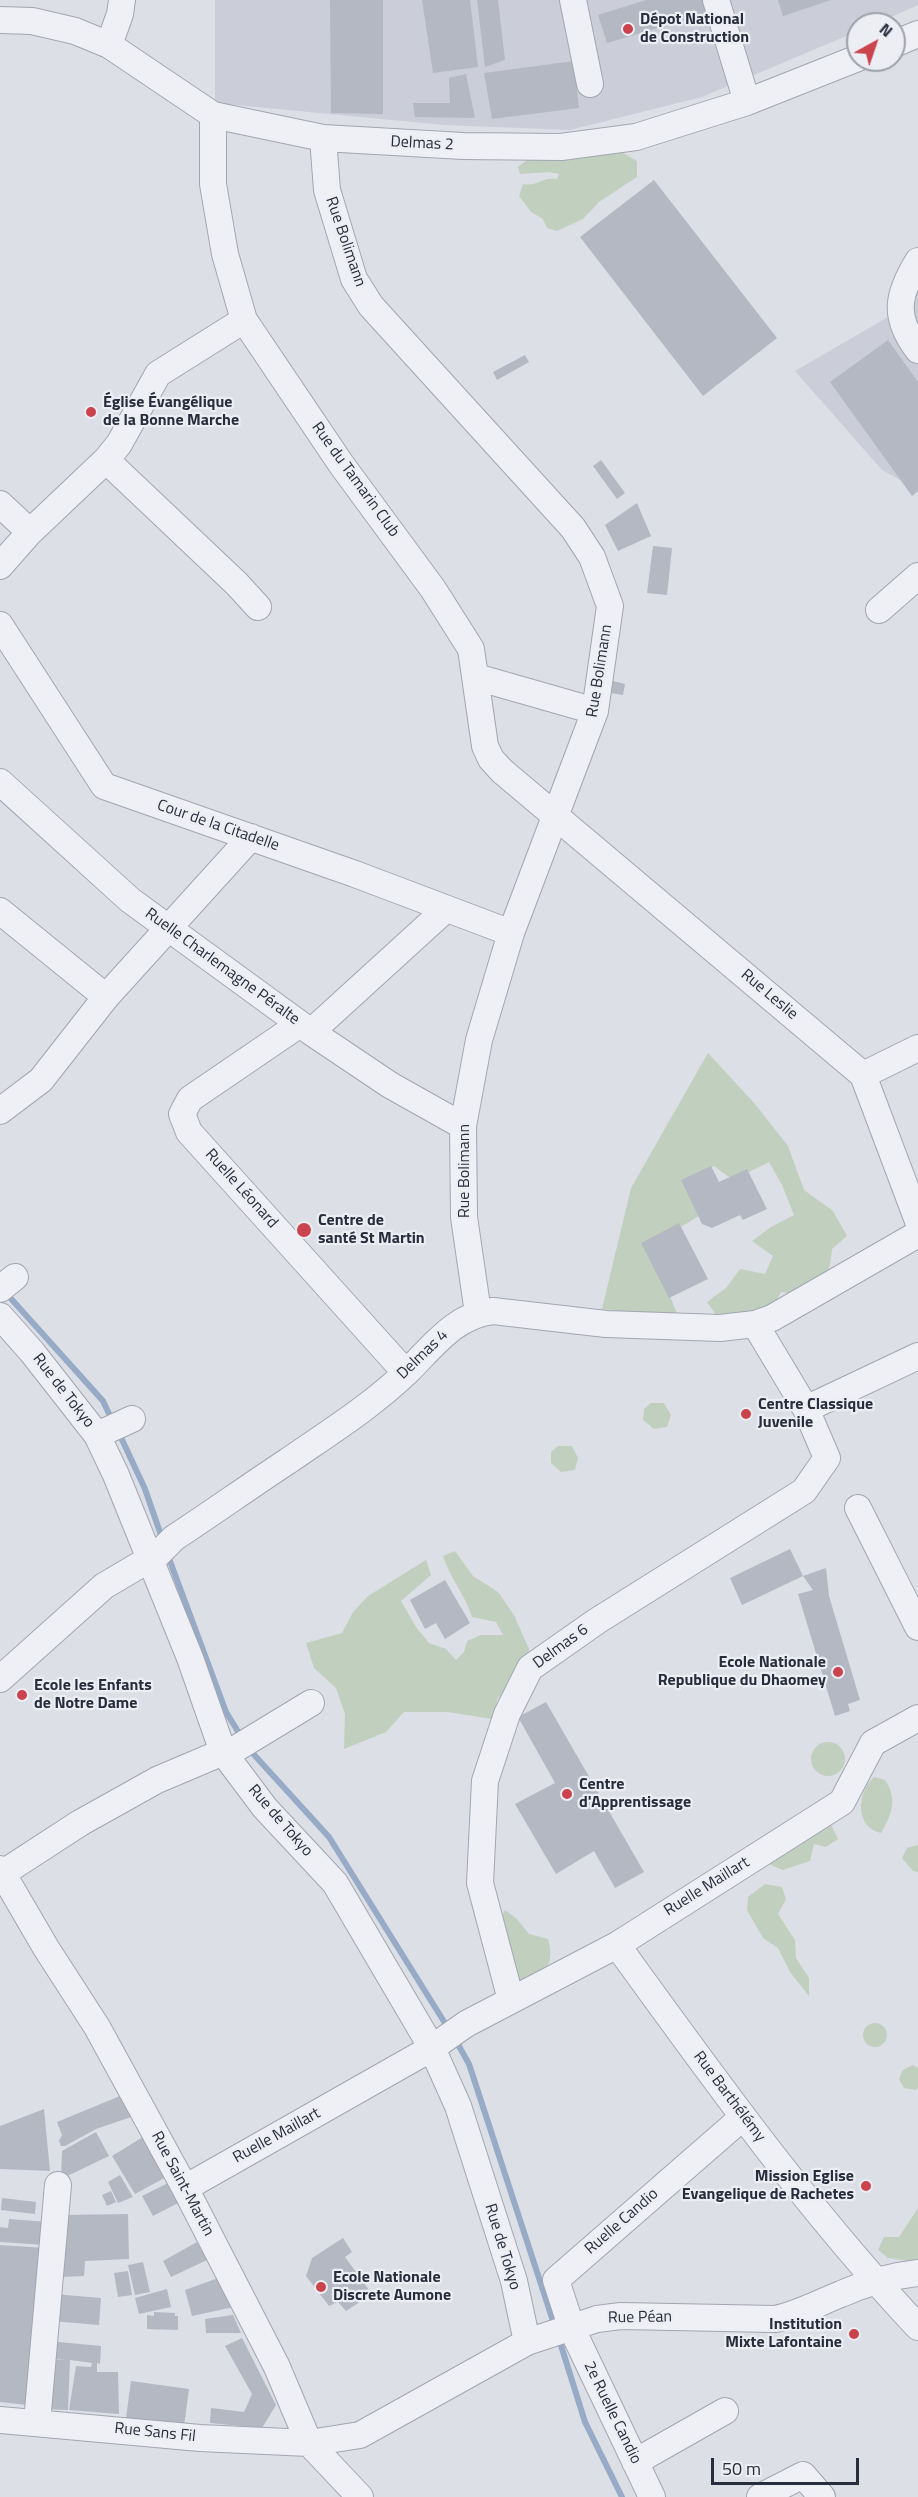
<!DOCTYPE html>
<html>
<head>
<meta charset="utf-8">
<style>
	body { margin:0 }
	#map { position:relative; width:918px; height:2497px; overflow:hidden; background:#dcdfe6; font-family:"Titillium Web",sans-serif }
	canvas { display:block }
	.north { position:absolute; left:846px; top:12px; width:60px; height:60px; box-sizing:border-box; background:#eceef4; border:2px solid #9da1aa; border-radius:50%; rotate:40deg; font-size:16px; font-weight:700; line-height:24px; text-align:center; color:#272d3c }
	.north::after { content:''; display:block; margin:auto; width:21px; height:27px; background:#ca434d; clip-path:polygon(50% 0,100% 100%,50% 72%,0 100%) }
	.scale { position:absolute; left:711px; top:2458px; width:148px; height:27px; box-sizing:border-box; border:3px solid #272d3c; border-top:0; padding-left:8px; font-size:18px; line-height:21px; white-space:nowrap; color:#272d3c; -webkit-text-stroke:4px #eceef4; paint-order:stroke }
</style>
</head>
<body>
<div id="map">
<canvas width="918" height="2497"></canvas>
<div class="north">N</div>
<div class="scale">50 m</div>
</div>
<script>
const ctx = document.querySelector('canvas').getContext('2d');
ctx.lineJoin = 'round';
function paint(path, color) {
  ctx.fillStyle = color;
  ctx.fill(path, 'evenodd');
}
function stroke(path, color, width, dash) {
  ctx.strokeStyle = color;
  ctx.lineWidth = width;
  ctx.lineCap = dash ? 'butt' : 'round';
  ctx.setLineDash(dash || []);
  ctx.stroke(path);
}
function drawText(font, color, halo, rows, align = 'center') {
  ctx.font = font + ' "Titillium Web",sans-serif';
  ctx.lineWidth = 4.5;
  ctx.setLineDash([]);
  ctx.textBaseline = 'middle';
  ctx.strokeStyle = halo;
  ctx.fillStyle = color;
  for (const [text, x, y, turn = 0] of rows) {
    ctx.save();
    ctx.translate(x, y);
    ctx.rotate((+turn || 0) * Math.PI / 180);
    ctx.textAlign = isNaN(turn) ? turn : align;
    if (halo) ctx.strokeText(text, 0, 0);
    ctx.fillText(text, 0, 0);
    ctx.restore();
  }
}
paint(new Path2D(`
	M215,0H918V5L875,24H858V31L702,97L570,130L444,125L215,103Z
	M918,274V490L882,470L795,371L893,314Z`), '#cbced8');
paint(new Path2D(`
	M614,148L637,161V177L599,202L583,219L557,231L547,228L543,219L531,212L519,196L523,184C539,187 542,176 557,179L559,174L549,172L520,174L518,167L527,160L537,158L568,160L586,152Z
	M708,1053L755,1104L788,1146L804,1190L833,1211L847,1236L832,1249L830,1265L823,1285L799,1295L781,1292L769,1316L721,1322L707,1302L726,1288L740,1269L765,1274L773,1256L752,1241L771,1227L794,1215L782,1185L769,1162L733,1180L714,1166L699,1175L709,1210L649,1246L679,1318L602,1309L631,1188Z
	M651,1403H664L671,1415L667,1427L654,1429L643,1420L644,1409Z
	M558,1446H572L578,1458L575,1470L561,1472L551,1463V1452Z
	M455,1551L473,1576L498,1592L514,1615L529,1649V1669L517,1690L498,1697L492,1719L448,1712H404L386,1732L344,1749L345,1714L336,1688L314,1668L306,1643L342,1633L353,1612L368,1596L426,1560L431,1575L401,1601L416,1627L429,1643L446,1649L456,1660L464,1652L467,1641L481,1635H503L496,1622L472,1617C465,1595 450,1578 443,1556Z
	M811 1759a17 17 0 1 1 34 0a17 17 0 1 1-34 0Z
	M874,1777L885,1780C898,1799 892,1814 881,1833C854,1827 857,1792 874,1777Z
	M830,1823L838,1839L826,1847L814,1844L810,1861L783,1870L764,1862Z
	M918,1845V1872L913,1871L902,1858L907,1848Z
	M765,1884L782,1887L786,1899L778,1914L795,1940L796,1958L809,1978V1996L790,1972L778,1948L763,1938L747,1910L748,1897Z
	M505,1910L517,1919L529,1934L548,1939C557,1972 539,1976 512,1986L497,1926Z
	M863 2035a12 12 0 1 1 24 0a12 12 0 1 1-24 0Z
	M913,2065L918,2068V2088L916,2090L904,2088L899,2079L903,2070Z
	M918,2208V2262L888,2258L878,2250L884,2237H899Z`), '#c1d0be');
stroke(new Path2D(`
	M5,1292L103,1401L113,1422
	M118,1431L145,1489L163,1541
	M167,1553L226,1712L242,1738
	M247,1747L329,1837L448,2028
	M455,2039L469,2064L555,2327
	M559,2339L585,2422L622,2497`), '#98abc6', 6);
paint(new Path2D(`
	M330,0H383V114L331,113Z
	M422,0H470L478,67L433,73Z
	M477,0H498L505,60L485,67Z
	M646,0H709L713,12L607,43L598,15Z
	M778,0H831L783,16Z
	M574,61L579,108L492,119L484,73Z
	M466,74L475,118L415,117L413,103H450L449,78Z
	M654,180L777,338L703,396L580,237Z
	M888,340L918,382V491L912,496L830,382Z
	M525,355L529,362L497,380L493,372Z
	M601,460L625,493L617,499L593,466Z
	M637,503L651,536L618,551L605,525Z
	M653,546L672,548L667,595L647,593Z
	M613,681L625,684L623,695L611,693Z
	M711,1166L719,1182L747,1169L767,1209L743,1220L740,1215L712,1228L702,1224L681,1180Z
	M679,1223L708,1279L669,1298L641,1243Z
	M790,1549L803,1576L742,1605L730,1578Z
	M826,1568L829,1596L860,1700L848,1704L850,1711L835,1716L798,1594L813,1590L803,1576Z
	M445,1580L470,1623L445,1639L436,1623L425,1629L410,1600Z
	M546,1702L644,1872L615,1888L594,1851L556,1874L515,1804L555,1783L518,1717Z
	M120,2096L131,2117L96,2129L65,2146H61L59,2141L62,2135L57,2122Z
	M44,2109L50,2171L0,2169V2126Z
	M96,2132L109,2156L61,2179L62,2151Z
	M143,2137L168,2176L135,2194L112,2156Z
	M120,2175L133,2197L118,2203L108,2182Z
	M172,2181L182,2201L153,2216L142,2196Z
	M111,2191L116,2202L107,2206L102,2195Z
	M2,2198L36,2202L35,2214L1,2210Z
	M128,2214L129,2259L85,2261L84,2276L61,2277L63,2215Z
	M9,2219L47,2222L44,2245L0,2242V2227L8,2228Z
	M343,2238L352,2252L345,2257L372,2294L346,2311L338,2302L329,2306L306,2276L312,2258Z
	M197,2242L207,2260L171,2277L163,2261Z
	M0,2245L45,2248L36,2406L0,2402Z
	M143,2262L150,2292L135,2295L128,2265Z
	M128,2271L132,2295L118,2297L114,2273Z
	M221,2277L234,2307L192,2316L185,2290Z
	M167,2289L171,2307L139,2314L135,2298Z
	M54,2294L101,2298L99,2325L51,2321Z
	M154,2312L175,2313V2316H178V2330L147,2329V2315L154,2316Z
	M233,2315L241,2333H206L205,2319Z
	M242,2338L276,2405L262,2428L210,2423L211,2408L244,2412L252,2394L225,2346Z
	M48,2341L101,2346L100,2364L97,2363V2372H118L119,2414L69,2410L76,2366L91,2367L92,2363L70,2360L68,2410L44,2409L46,2359L66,2360L47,2358Z
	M131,2381L189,2389L184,2426L126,2418Z`), '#b4b8c3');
const minor = new Path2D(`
	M573,0L590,84
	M716,0L747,102
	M0,20L32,21L75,31L109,45L213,115L323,138L463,146L561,147L636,137L747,102L858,58
	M894,44L918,34
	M109,45L120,14L122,0
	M213,115V184L225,254L244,320L341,464L433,589L471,649L485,746L491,759L502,771L863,1075L918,1221
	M323,138L327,190L354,279L371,306L573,528L592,557L610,606L595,711L511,933L479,1040L463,1126L464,1217L478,1313
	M918,261C897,295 893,317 918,350
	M106,460L237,584L258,607
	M0,504L30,532
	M0,566L30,532L106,460L119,444L158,374L244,320
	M879,610L918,576
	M0,625L104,786L355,874L511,933
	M476,677L595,711
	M0,782L130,900L311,1032L390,1085L463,1126
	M0,911L106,997
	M300,1024L190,1099L182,1114L189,1132L406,1373
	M311,1032L446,909
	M863,1075L918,1048
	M0,1111L41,1080L106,997L251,837
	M0,1289L15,1277
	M0,1316L32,1352L97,1435L116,1475L190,1658L223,1752L265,1808L335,1883L432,2048L458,2106L514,2281L527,2342
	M755,1324L806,1409
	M97,1435L132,1419
	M858,1508L918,1627
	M0,1679L104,1586L158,1554L174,1538C212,1513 250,1486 288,1461C330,1432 372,1406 409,1370C434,1345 456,1315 493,1311L606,1324L720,1328L755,1324L772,1318L918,1234
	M0,1869L46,1948L97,2027L185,2188L277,2367L309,2443L360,2497
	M3,1873L80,1823L157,1780L223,1752L232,1751L311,1703
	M617,1945C712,2076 807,2209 918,2327
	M511,2000L480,1883L485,1781L507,1714L530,1668L597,1621L804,1491L827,1458L806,1409L918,1356
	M185,2188L432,2048L466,2024L617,1945L842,1802L873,1743L918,1718
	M556,2280L743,2117
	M556,2280L572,2329L652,2497
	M0,2420L200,2438L309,2443L360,2435L527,2342L597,2319L621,2316L775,2319C799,2314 818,2303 841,2294C866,2283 891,2276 918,2273
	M37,2422L58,2185
	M635,2462L725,2411
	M760,2497L803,2475L822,2497`);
stroke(minor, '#a2a6b0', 28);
stroke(minor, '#eff0f5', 26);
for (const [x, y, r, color] of [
	[628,29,6,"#ca434d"],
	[91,412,6,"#ca434d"],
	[304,1230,8,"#ca434d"],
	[746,1414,6,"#ca434d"],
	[838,1672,6,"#ca434d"],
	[22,1695,6,"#ca434d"],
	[567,1794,6,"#ca434d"],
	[866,2186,6,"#ca434d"],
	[321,2287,6,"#ca434d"],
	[854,2334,6,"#ca434d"]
]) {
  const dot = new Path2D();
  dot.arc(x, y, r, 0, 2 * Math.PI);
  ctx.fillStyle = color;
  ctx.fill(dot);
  stroke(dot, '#eceef4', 2);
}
drawText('bold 16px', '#272d3c', '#eceef4', [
	["Dépot National",640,20],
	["de Construction",640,38],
	["Église Évangélique",103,403],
	["de la Bonne Marche",103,421],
	["Centre de",318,1221],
	["santé St Martin",318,1239],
	["Centre Classique",758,1405],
	["Juvenile",758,1423],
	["Ecole Nationale",826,1663,"right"],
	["Republique du Dhaomey",826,1681,"right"],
	["Ecole les Enfants",34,1686],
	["de Notre Dame",34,1704],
	["Centre",579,1785],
	["d'Apprentissage",579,1803],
	["Mission Eglise",854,2177,"right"],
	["Evangelique de Rachetes",854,2195,"right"],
	["Ecole Nationale",333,2278],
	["Discrete Aumone",333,2296],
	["Institution",842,2325,"right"],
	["Mixte Lafontaine",842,2343,"right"]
], 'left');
drawText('16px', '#272d3c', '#eceef4', [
	["Delmas 2",422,144,3],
	["Rue Bolimann",345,242,71],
	["Rue du Tamarin Club",355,480,54],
	["Rue Bolimann",600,671,-81],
	["Cour de la Citadelle",218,826,19],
	["Ruelle Charlemagne Péralte",222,967,36],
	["Rue Leslie",769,995,40],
	["Rue Bolimann",465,1171,-90],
	["Ruelle Léonard",241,1189,48],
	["Delmas 4",423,1355,-44],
	["Rue de Tokyo",63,1391,52],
	["Delmas 6",561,1647,-36],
	["Rue de Tokyo",280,1821,49],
	["Ruelle Maillart",707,1887,-32],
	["Rue Barthélémy",729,2097,53],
	["Ruelle Maillart",277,2136,-29],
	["Rue Saint-Martin",182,2184,62],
	["Ruelle Candio",622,2222,-41],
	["Rue de Tokyo",502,2247,73],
	["Rue Péan",640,2318,-1],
	["2e Ruelle Candio",612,2413,64],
	["Rue Sans Fil",155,2433,6]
]);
</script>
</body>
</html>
